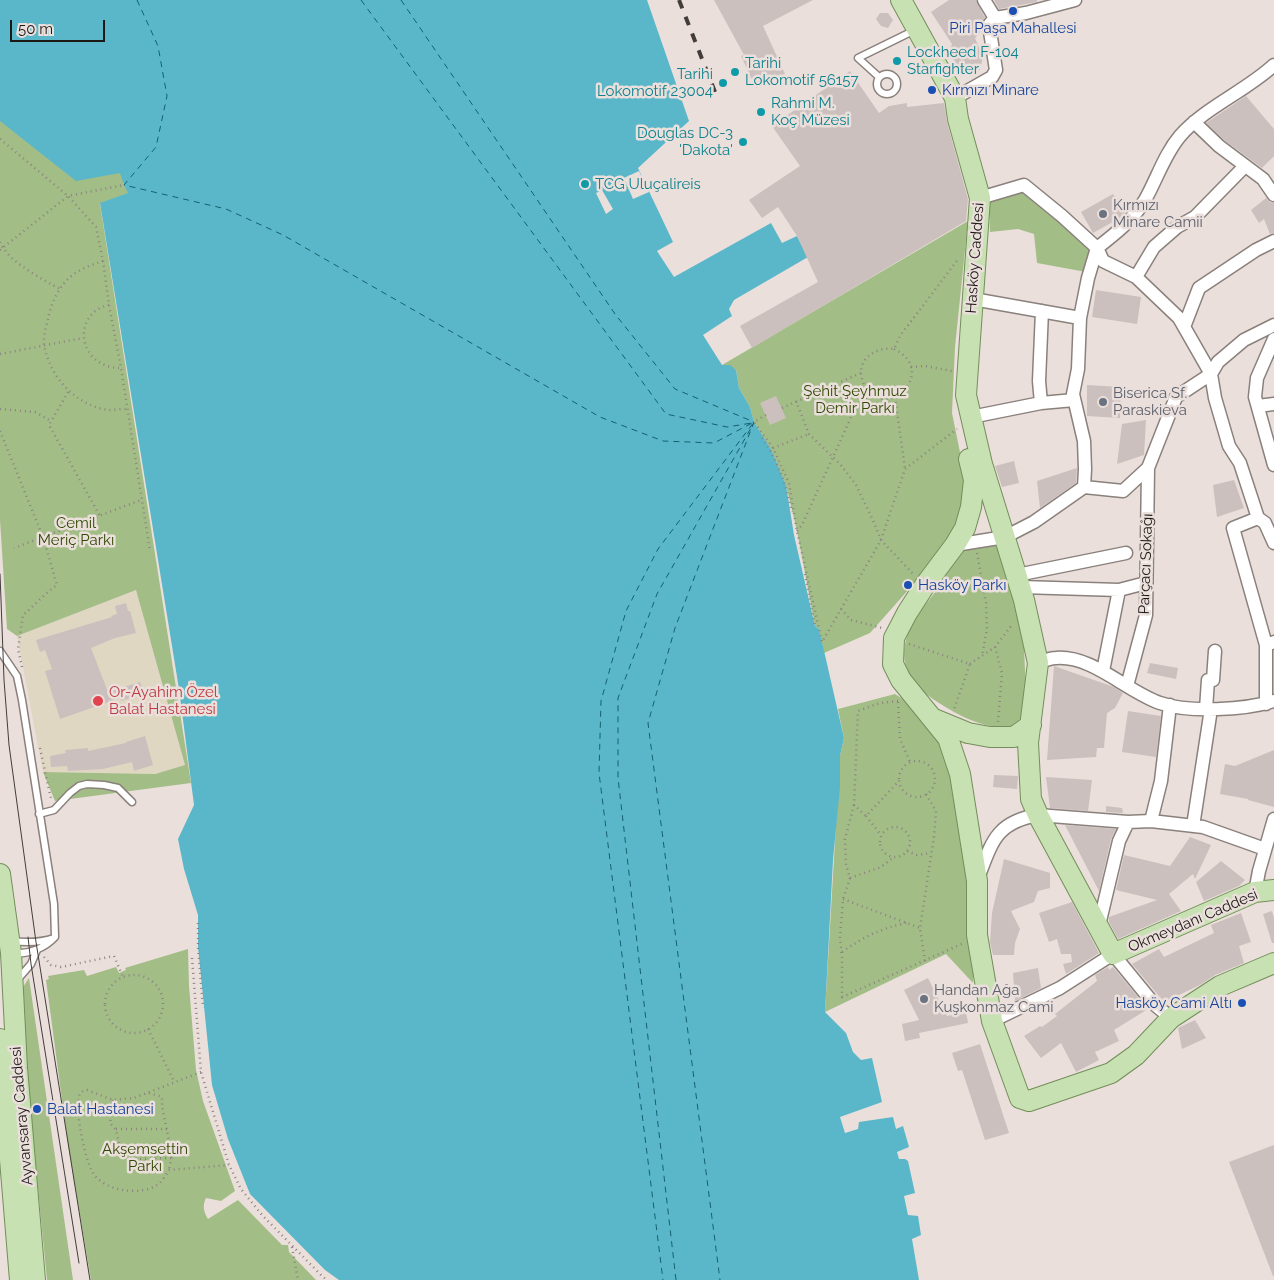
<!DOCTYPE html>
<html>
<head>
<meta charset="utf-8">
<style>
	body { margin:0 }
	#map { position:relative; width:1274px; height:1280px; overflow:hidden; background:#eadfdb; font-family:Raleway,sans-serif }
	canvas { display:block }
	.scale { position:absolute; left:10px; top:20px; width:95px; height:22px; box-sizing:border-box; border:2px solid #1b1816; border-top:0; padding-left:6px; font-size:15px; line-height:18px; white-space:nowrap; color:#1b1816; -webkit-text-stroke:4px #eadfdb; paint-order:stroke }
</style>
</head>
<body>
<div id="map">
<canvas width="1274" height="1280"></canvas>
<div class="scale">50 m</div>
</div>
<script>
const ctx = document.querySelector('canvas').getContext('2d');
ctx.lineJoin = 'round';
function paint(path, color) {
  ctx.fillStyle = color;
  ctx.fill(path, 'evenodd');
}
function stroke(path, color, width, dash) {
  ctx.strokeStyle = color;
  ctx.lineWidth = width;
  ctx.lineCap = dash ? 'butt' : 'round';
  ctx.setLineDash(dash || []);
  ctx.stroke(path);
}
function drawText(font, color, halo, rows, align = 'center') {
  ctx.font = font + ' Raleway,sans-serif';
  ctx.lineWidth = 5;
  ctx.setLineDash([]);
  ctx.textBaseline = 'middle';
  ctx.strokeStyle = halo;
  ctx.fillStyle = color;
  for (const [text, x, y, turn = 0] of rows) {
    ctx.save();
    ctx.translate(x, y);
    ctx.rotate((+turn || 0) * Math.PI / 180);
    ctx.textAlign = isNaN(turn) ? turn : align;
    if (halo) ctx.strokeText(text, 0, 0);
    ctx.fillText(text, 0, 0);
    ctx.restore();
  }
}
paint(new Path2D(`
	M136,590L185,765L155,774L43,772L17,636Z`), '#e0d7c2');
paint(new Path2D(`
	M0,120L121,173L124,185L129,193L100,204L191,783L55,801L43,772L155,774L185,765L136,590L17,636L7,629L0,520Z
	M1021,190L1092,248L1086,272L1037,263L1034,234L1018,229L990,232L989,202Z
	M968,221L955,347L952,413L967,487L949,544L870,633L824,653L819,629L815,626L797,531L786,485L771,449L754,422L750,407L739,388L736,370L722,365Z
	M1000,538L1023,626L1026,692L1022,716L1014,728C983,728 965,719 939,703C908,683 895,661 911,626C918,611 931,599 940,585C948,572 954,558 962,544Z
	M895,694L932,718L948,738L977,881L973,983L946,954L825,1012L840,756L844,738L838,709Z
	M188,949L189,986L196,1070L203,1101L235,1191L221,1201L206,1198C202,1206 204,1212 208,1219L238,1200L282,1245H288L289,1252L316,1280H91L68,1145L46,980L49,979L48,976L84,970L87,976L116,967L119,973L126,970L125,968Z
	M29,978L73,1280H47L19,993Z`), '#a3bd86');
paint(new Path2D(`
	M0,0H647L689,121L638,168L673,242L657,251L674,277L771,223L782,243L797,236L808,257L734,300L729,309L732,316L703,335L722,365H730L736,370L739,388L750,407L754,422L771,449L786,485L794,535L815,626L819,629L844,738L840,756V787L833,860L825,1012L846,1033L853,1052L861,1060L872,1058L882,1102L840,1117L845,1133L858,1129L859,1122L893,1117L896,1129L903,1126L909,1147L897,1152L899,1159H905L908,1161L915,1193L904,1196L908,1215L918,1216L921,1235L912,1239L919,1280H339L325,1270L250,1194L228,1139L212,1085L198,947V915L184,869L178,839L194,805L179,689L100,203L128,193L124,185L120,173L76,181L0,121Z`), '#5ab7c9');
paint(new Path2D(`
	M639,171L649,192L633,199L624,178Z
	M602,190L613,209L606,214L596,193Z`), '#eadfdb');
stroke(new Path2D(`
	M137,0L158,46L167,96L156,147L124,185L226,209L283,235L600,417L663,441L714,443L754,422L658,549L626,611L601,701L599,773L663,1280
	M361,0L666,414L727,427L752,423
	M401,0L615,314L675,389L754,422L675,628L648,723L720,1280
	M676,1280L618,778V698L657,594L751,428`), '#14616e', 1, [6, 5]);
paint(new Path2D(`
	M714,0H813L763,26L785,74L756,88L741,56L744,55Z
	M949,0H976L984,16L985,17L981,23L982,30L975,38L983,57L980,70L966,74L961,71L949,54L952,44L931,12Z
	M994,0H1037V2L999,9Z
	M880,13H888L893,20L888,28L881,26L876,19Z
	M850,71L879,113L889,106L907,103V107L944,103L947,122L968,199L966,221L752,348L740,326L818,282L797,236L778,207L762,218L749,200L800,166L772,126Z
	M1246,96L1274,129V156L1262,168L1224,140L1206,123Z
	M1113,194L1125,213L1120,218L1093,233L1081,212Z
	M1266,198L1270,202L1274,203V233L1270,234L1264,219L1259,223L1251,210Z
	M1096,290L1141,297L1137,324L1092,317Z
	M1087,385L1121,387L1120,418L1087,416Z
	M776,396L786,418L770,425L760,403Z
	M1146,420L1144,455L1117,464L1122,424Z
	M1014,461L1019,483L1002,487L995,466Z
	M1077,468L1076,483L1040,508L1037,481Z
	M1234,480L1244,508L1217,517L1213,485Z
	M126,603L128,611H130L136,633L115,638L91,648L108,692L140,682L143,690L139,692L140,695L121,701L120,698L60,719L45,671L52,669L45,650L40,652L36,640L112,617L111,616L117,614L115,606Z
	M1150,663L1178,668L1176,679L1147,673Z
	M1054,666L1114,687L1123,693L1115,708L1107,713L1104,748H1097L1096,757L1047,760Z
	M1128,711L1161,716L1156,757L1122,752Z
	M145,736L153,765L134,771L132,762L103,769L68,771L67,766L51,767L50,756L66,753L65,750L88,748V751L126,743V742Z
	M1274,750V807L1248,800V799L1220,794L1225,764L1235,766Z
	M994,775L1018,776L1017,789L993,787Z
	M1046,777L1092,780L1088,811L1050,808Z
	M1106,806L1122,808L1123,813L1106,812Z
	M1065,825L1116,829L1111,839L1099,891Z
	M1190,837L1211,845L1195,879L1193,874L1169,894L1181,911L1118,939L1109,922V917L1157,900L1116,890L1124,855L1170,866Z
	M1004,859L1050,873V888L1038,891L1034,902L1011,911L1020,929L1015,943L1014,955H993L990,942L992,913Z
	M1221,861L1245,880L1239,886L1204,901L1196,882Z
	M1072,902L1099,953L1066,974L1063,964L1072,962L1071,954H1061L1057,939L1049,942L1039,913Z
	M1272,911L1274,918V943H1272L1263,914Z
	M1241,913L1251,942L1239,946L1244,963L1215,975L1200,985L1164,1002L1132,964L1159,949L1164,957L1214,933L1211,925Z
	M1108,967L1109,970L1113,967L1148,1009L1114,1030L1119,1041L1095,1052L1099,1060L1076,1072L1061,1043L1041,1058L1024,1036L1040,1026L1042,1027L1057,1016L1055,1014L1097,981L1095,975Z
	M1038,968L1041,988L1015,1001L1013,973Z
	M928,978L947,1016L966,1012L968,1023L919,1033L920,1038L905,1041L902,1024L919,1020L904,990Z
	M1195,1020L1206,1038L1182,1049L1178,1028Z
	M980,1044L1009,1133L985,1140L962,1070L958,1071L952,1053Z
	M1274,1145V1276H1273L1229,1162Z`), '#cbc0bd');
const lane = new Path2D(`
	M877 84a10 10 0 1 1 20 0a10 10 0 1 1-20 0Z
	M879,77L858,58L915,30
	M0,651L17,676L22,700L54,904L55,937C45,948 28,955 13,953
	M39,814L54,810L70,793L79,786L87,784L104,785L118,788L132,802
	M12,941C27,943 39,943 54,938
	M18,979L31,964L37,950`);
const street = new Path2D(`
	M984,0L995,18
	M1274,65C1246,91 1204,108 1180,136C1164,155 1157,179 1145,200C1133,220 1115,234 1097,248L1103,261L1136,277L1179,318L1211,374L1215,398L1229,446L1240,463L1258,518L1265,523L1274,543
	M955,98L992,77L996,70L989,25L995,18L1026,13L1075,0
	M1194,122L1219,146L1263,179L1274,195
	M1136,277L1154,247L1177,227L1195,217L1245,166
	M973,299L1080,318
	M1184,327L1199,288L1256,250L1274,241
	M1274,339L1257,378L1255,397L1274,465
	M1041,403L1039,381L1042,311
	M1258,406L1274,404
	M971,417L1041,403L1074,400
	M1084,487L1123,491L1148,468L1176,397L1211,374L1218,362L1244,340L1274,325
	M1258,518L1233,528L1266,645
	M955,545L1005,537L1034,522L1084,487L1085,469L1084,441L1073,394L1078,369L1080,318L1088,278L1097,248L1062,216L1024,185L980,198
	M1017,575L1126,553
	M1021,587L1119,590L1146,583
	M1038,663C1043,661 1050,658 1056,658C1092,655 1126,691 1160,703C1189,713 1245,710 1274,701
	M1103,671L1119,590
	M1127,686L1146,615L1148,468
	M1266,704V645L1274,642
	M1206,709L1208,680H1213L1215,651
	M1151,821L1161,781L1170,705
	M1193,826L1211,709
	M978,878C992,842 996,822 1038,815L1128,822L1151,821L1203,827L1265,849
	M1255,892L1259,871L1274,819
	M1099,925L1119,841L1128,822
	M992,1021L1060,988L1113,954L1154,1004L1171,1018`);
const primary = new Path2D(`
	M901,0L955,98L958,119L980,198L966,395L982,464L1024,600L1038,663L1028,743L1031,799L1038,815L1113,954L1255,892L1274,890
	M969,459L974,480L971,507L965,528L955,545L925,585L907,613L894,638L893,664L901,680L948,738L960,774L977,881V935L992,1021L1020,1098L1029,1101L1111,1073L1136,1055L1171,1018L1220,986L1274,963
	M934,719L968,733L990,737H1014L1031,725
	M0,874L11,953L17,1068L35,1280
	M0,1039L20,1280`);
stroke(lane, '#8a807c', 9);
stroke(street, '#8a807c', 15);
stroke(primary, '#738e5a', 22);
stroke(new Path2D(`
	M0,139L68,196L96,227L103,261L109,305L121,368L150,551
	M0,242C7,261 42,279 60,289
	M0,250L68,196L124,185
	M103,261C91,265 79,269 69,278C58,288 51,304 48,319C46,327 43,336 44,345C50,377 75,405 108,410C114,410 121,409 127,409
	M109,305C71,313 77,368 121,368
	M894,349C941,372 883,425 864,384C853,362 874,346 894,349L900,336L959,258
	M0,354L83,338
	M911,367L925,366L952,371
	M68,392L49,425L100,516
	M895,397L905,469
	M796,401L809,434L840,464L856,485L872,518L881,540L914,575
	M782,408L861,373
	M0,409L35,412L51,421
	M766,415L754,422L773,448L789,483L797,531L822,642L881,540L905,469L957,429
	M0,431L43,537L14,548
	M762,438C778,460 786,486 792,512
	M773,448L809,434
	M797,531L802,525L853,413L871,393
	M977,553L986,603L987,629L982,656
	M805,574L815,626
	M841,609L851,620L882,628
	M909,644L970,664L953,712
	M995,647L1002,673L998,722
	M970,664L995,647L1012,625
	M22,667L18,649L23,615C34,606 45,593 57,585L43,537L141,500
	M898,701L880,703L858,711L854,805L866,816L899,781
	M898,702L900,739L910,762
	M40,748L51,799
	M899 779a18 18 0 1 1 36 0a18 18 0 1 1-36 0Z
	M854,805L845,839L846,865L850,878L843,899L840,938L842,957V997L964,943
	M866,816L881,835
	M880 842a15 15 0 1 1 30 0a15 15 0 1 1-30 0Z
	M907,851L917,855L931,853
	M850,878L881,867L894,857
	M843,899L920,928
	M198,923V947L203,1008
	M842,952C863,937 880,929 906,923
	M44,957L51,965L61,967L114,956L123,977
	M192,958L201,1072L229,1165L241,1189L262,1215L323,1277L327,1280
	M925,961L920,928L934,837L936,811L926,794
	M105 1004a29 29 0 1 1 58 0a29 29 0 1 1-58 0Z
	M148,1029L174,1081
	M201,1072L134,1098L113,1100L87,1090L83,1091C81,1093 79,1094 79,1097C75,1111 85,1160 93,1173C104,1191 140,1196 157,1185C162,1182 166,1175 169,1170L229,1165
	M149,1093L162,1097V1106L172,1156L169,1170
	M113,1100L110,1123L116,1130L120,1147L125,1155L138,1159L171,1158
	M116,1129H167
	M292,1247L298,1280`), '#8b8480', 2.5, [1, 4]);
stroke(lane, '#fff', 6);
stroke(street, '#fff', 12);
stroke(primary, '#c7e1b2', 20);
stroke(new Path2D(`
	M0,574L4,680L9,745L36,942L90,1280
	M28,937L31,964L79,1263`), '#423d3b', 1);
stroke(new Path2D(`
	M679,0L715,92`), '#423d3b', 4, [9, 9]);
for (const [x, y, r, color] of [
	[1013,11,5,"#1a4fb4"],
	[897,61,5,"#0f9aa8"],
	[735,72,5,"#0f9aa8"],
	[723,83,5,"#0f9aa8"],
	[932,90,5,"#1a4fb4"],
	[761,112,5,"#0f9aa8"],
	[743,142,5,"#0f9aa8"],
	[585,184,5,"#0f9aa8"],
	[1103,214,5,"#6b7280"],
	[1103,402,5,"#6b7280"],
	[908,585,5,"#1a4fb4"],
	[98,701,6,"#e0444e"],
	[924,999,5,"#6b7280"],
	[1242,1003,5,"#1a4fb4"],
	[37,1109,5,"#1a4fb4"]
]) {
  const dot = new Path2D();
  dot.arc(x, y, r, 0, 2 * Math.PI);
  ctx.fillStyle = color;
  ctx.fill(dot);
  stroke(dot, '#eadfdb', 2);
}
drawText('15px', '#164399', '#eadfdb', [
	["Piri Paşa Mahallesi",1013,28,"center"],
	["Kırmızı Minare",942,90],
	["Hasköy Parkı",918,585],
	["Hasköy Cami Altı",1232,1003,"right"],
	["Balat Hastanesi",47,1109]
], 'left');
drawText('15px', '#0d838f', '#eadfdb', [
	["Lockheed F-104",907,52],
	["Starfighter",907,69],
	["Tarihi",745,63],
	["Lokomotif 56157",745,80],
	["Tarihi",713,74,"right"],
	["Lokomotif 23004",713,91,"right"],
	["Rahmi M.",771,103],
	["Koç Müzesi",771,120],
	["Douglas DC-3",733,133,"right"],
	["'Dakota'",733,150,"right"],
	["TCG Uluçalireis",595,184]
], 'left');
drawText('15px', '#5b616d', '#eadfdb', [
	["Kırmızı",1113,205],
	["Minare Camii",1113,222],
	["Biserica Sf.",1113,393],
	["Paraskieva",1113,410],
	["Handan Ağa",934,990],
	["Kuşkonmaz Cami",934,1007]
], 'left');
drawText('15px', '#1b1816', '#eadfdb', [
	["Hasköy Caddesi",975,258,-86],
	["Parçacı Sokağı",1146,564,-88],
	["Okmeydanı Caddesi",1193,921,-23],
	["Ayvansaray Caddesi",22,1116,-95]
]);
drawText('15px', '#314a03', '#eadfdb', [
	["Şehit Şeyhmuz",855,391],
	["Demir Parkı",855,408],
	["Cemil",76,523],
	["Meriç Parkı",76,540],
	["Akşemsettin",145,1149],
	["Parkı",145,1166]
]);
drawText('15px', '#be3a42', '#eadfdb', [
	["Or-Ayahim Özel",109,692],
	["Balat Hastanesi",109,709]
], 'left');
</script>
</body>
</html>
